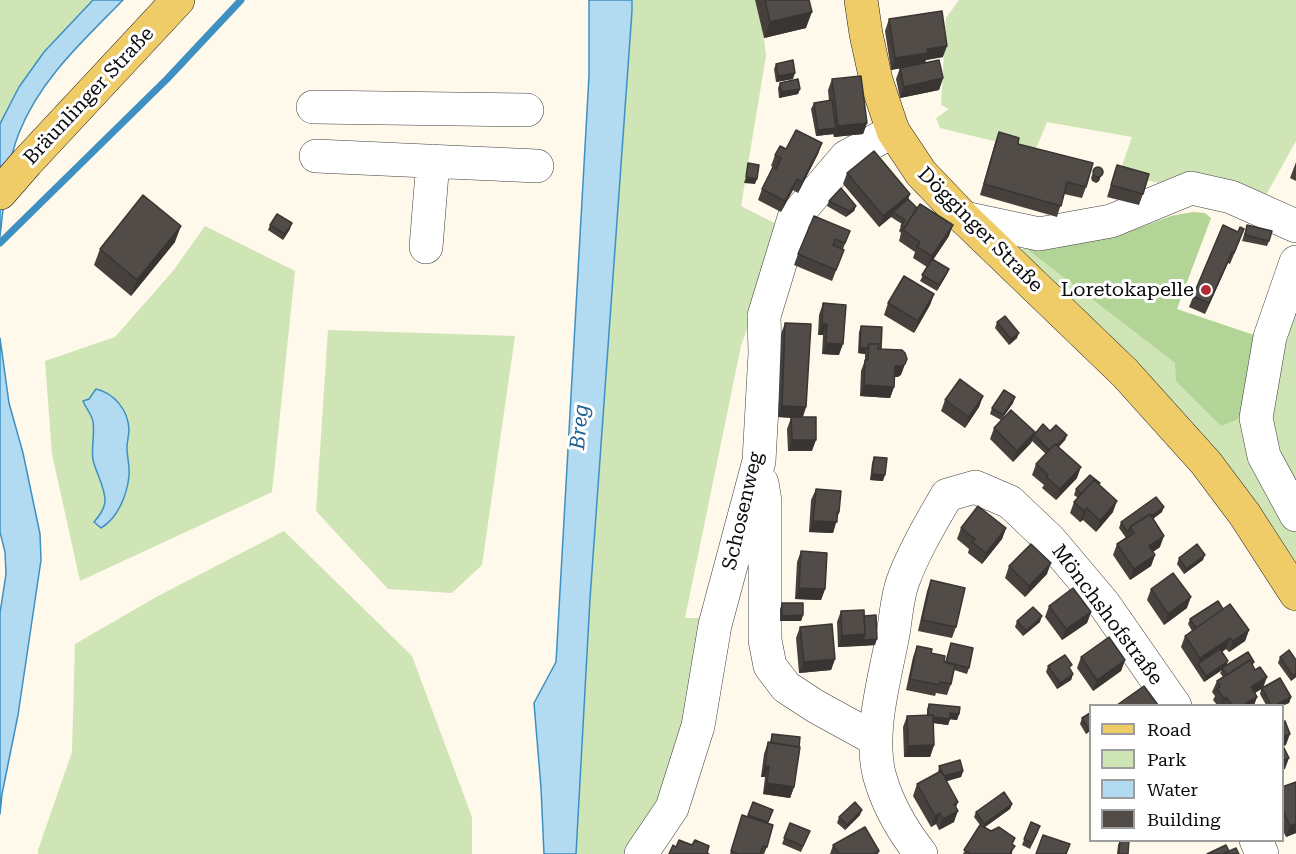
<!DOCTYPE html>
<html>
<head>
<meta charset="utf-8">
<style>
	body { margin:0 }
	#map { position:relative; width:1296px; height:854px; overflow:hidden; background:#fef9ea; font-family:"Roboto Serif",serif }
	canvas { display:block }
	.legend { position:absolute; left:1089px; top:704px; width:195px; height:138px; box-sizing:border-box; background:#fff; border:2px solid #9d9d9d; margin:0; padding:8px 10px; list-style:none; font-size:18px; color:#0b0b0b }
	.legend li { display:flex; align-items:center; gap:12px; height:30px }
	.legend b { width:30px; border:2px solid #9d9d9d }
</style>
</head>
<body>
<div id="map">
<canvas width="1296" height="854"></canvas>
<ul class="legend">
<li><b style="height:8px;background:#efcc68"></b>Road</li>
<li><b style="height:16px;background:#cfe5b6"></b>Park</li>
<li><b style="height:16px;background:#b2daf1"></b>Water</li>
<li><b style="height:16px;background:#524c48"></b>Building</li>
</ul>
</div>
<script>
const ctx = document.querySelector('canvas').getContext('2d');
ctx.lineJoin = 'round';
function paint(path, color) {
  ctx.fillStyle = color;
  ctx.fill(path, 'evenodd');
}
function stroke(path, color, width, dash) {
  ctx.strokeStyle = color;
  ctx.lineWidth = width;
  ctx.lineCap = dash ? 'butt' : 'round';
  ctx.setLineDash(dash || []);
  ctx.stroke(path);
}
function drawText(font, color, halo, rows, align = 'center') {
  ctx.font = font + ' "Roboto Serif",serif';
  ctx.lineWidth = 6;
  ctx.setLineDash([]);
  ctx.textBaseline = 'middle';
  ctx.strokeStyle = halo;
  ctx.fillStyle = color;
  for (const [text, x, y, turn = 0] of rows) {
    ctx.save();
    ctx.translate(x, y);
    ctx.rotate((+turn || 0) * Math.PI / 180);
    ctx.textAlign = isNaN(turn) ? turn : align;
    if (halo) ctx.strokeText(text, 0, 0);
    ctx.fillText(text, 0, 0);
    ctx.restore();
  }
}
paint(new Path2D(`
	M0,0H93L44,52L19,87L0,124Z
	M633,0H755L764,38L766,56L741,206L782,227L741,346L685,618H704L675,760L668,787L626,854H576L590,599Z
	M959,0H1296V141L1260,206L1119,174L1132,137L1047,122L1035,151L940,128L936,118L949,109L941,105L946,18Z
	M205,226L295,271L272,492L80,581L52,454L45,361L115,337L173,271Z
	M1024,247L1175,363L1221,426L1296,304V570L1018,254Z
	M328,330L515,336L482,565L452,593L388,589L316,511Z
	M284,531L412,656L472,817V854H38V850L72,752L75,644L158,596Z`), '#cfe5b6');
paint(new Path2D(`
	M1193,212L1205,213L1211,218L1177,309L1263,338L1246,416L1221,426L1176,381L1175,363L1024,247L1122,234L1171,216Z`), '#b3d497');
const water = new Path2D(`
	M93,0H123C84,40 40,79 19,133C6,166 4,202 0,237V124L19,87L44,52Z
	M589,0H632V11L590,599L576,854H544L541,788L534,703L556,662L589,76Z
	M0,338L9,403L23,453L40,534L41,560L18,715L2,794L0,814V613L6,574L5,552L0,532Z
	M96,389C114,393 128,410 129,429C129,435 127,442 127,448C127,457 130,467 129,476C127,495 118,518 101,528L94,522C99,516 104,510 105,502C106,489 96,473 93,460C91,448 95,435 93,422C92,414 86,409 83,401L89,399Z`);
paint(water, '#b2daf1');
stroke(water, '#3e90c3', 1.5);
stroke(new Path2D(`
	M0,243L167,79L241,0`), '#3e90c3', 7);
const minor = new Path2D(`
	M313,107L527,110
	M316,156L537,166
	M964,218L1039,234L1111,221L1191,188L1231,197L1296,226
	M426,247L433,161
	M1296,262L1270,337L1256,418L1264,456L1296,515
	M762,483L765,501V640L770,666L786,687L815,706L875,739
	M1256,840L1262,854
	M641,854L672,808L698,726L715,625L759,461L765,353L764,316L794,218L846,157L893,131
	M921,854C902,830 887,804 879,774C869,730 885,678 893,634C896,617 897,597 903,581C914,551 931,523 947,495L975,487L1010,502L1050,540L1104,604L1175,706`);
const major = new Path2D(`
	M861,0L866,34L876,80L893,131L921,173L964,218L1125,373L1206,463L1245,515L1296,594
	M0,193L27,162L178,0`);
stroke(minor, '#3e3e3e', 34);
stroke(major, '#1c1c1c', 34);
stroke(minor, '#fff', 33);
stroke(major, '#efcc68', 33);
paint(new Path2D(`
	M755,0H809L806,28L764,38Z
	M889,19L943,57L926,60L925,63L943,78L939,90L900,98L896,79L900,68L891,70L885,31Z
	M776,64L793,79L776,82L774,69Z
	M832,79L867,123L863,134L834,137L833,134L816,136L811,109L814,103L829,101L828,90Z
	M780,83L800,89L798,94L779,98L778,88Z
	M999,132L1086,187L1082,198L1064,194L1057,217L980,195L995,143Z
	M822,143L818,154L798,193L793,190L781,212L758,200L762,189L773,167L771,166L775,155L786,149Z
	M1296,162V181L1290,178Z
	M1117,165L1143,194L1139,205L1107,197Z
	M1095,167L1101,175L1099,181L1096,183L1092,181L1091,178Z
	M847,173L910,194L908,199L949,236L933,260L949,269L947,274L937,291L920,281L927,267L913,258L915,252L899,241L901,233L899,231L902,224L891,217L879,227L843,184Z
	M829,201L856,206L854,211L846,217L827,206Z
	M270,225L290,229L283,240L268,230Z
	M1247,225L1269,241L1267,246L1242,241Z
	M850,231L843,249L844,250L832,281L794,265L798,254Z
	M1240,240L1230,264L1228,263L1205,314L1189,307L1207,262Z
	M175,242L131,296L94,265L100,249Z
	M934,294L930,305L914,333L884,315L888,303Z
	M823,303L839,355L822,354L823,335H818L819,315Z
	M997,322L1017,338L1009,345L995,328Z
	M785,323L806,407L803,417L812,451H788L787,429L791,418L778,417L781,334Z
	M861,326L881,349L903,370L898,377H895L894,387L890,398L860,396L861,371L865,360V354L858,353L859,332Z
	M983,396L979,407L965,428L941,411L945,400Z
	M1015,397L1013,403L1001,420L1035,432L1034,435L1050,431L1067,435L1065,440L1059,447L1077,478L1056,500L1042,488L1044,485L1032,475L1036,464L1046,454L1032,441L1031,443L1013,462L990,439L994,428L1001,420L990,414L992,408Z
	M874,457L883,481L870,480L872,463Z
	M1099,485L1113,512L1096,532L1083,520L1080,522L1070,513L1074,502L1078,498L1074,495L1076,489Z
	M816,489L839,512L833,533L809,532L811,500Z
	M1162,512L1153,519L1160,547L1153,552L1155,555L1151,566L1130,580L1113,555L1117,544L1126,538L1119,528L1121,522Z
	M961,528H1006L1002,539L982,564L968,553L969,549L957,539Z
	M801,551L825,589L821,600L795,599L797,562Z
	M1179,558L1203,560L1184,574L1177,564Z
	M1009,566L1047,574L1025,597L1005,578Z
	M931,580L956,627L952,638L918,631L927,591Z
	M1151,589L1187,608L1164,625L1147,600Z
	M782,603L803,615L801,621H780V609Z
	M1049,606L1091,612L1087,623L1062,640L1045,617Z
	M1223,609L1249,630L1245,641L1229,652L1226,649L1222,652L1227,665L1253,666L1263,687L1291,697L1289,703L1282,705H1266L1260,694L1261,689L1255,693L1257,697L1254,705H1217L1213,700L1215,696L1212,692L1217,681L1223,677L1220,673L1222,670L1204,682L1181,647L1185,636L1192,631L1188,624L1190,619Z
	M841,611L864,616L875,645L838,647L837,622Z
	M1017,621L1040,622L1023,636L1015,627Z
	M800,627L835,659L831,670L799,673L796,638Z
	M951,643L969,668L967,674L954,670L951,684L947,695L936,693L935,696L906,690L913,657L917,646L945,663Z
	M1081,657L1125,660L1121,671L1093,691L1077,668Z
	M1280,657L1296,660V677L1291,681L1278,663Z
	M1048,666L1070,669L1073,674L1071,680L1057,689L1046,672Z
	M929,704L959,714L957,720L950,719L948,725L933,723L934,745L930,757H904L903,727L907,716L927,715V709Z
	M1082,718L1090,731L1086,734L1080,724Z
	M772,734L794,787L790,798L763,794L765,777H761L764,754L768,742L770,743Z
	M939,766L963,771L961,777L946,781L956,808L954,822L939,830L936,824L931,827L913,796L917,784L938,773Z
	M1296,782V833L1286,837L1282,829V787Z
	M753,802L768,823L767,847L764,854H730L742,815L747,817Z
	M1012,804L1010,809L985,827L1013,844L1012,854H963L980,825L974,817L976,812Z
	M860,815L845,830L837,823L839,817Z
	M1031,822L1038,832L1030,849L1022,845Z
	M790,823L810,831L801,852L782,844Z
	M1120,840L1128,854H1117L1118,845Z
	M833,845L879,851L878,854H830Z`), '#47413e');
paint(new Path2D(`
	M812,12L806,28L764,38L770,22Z
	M947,46L943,57L926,60L924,64L891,70L895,58L927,49Z
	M795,73L793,79L776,82L778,76Z
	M943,78L939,90L900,98L904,87Z
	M800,89L798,94L779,98L781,92Z
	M867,123L863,134L834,137L838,126Z
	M836,128L834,134L816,136L818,130Z
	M822,143L818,154L798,193L802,182Z
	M1101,175L1099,181L1096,183L1098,177Z
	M746,177L757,179L755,184L744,183Z
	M797,179L793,190L781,212L785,201Z
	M910,194L906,205L893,212L891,217L879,227L883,216Z
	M856,206L854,211L846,217L849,211Z
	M292,223L290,229L283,240L285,234Z
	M953,225L949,236L928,267L932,256Z
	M181,226L175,242L131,296L137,280Z
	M1232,252L1228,263L1205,314L1209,303Z
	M949,269L947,274L937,291L939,285Z
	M934,294L930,305L914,333L918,321Z
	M822,324H827L823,335H818Z
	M1019,333L1017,338L1009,345L1011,339Z
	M826,343L843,344L839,355L822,354Z
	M860,348H867L865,354L858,353Z
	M907,359L901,375L898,377H891L895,366Z
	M864,385L894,387L890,398L860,396Z
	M983,396L979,407L965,428L969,417Z
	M1015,397L1013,403L1001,420L1003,415Z
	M782,406L806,407L802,418L778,417Z
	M1035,432L1031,443L1013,462L1017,451Z
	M1067,435L1065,440L1049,457L1051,452Z
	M792,440H816L812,451H788Z
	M1081,467L1077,478L1056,500L1060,489Z
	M872,474L885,475L883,481L870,480Z
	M1117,501L1113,512L1096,532L1100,521Z
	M1164,507L1162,512L1134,533L1132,530Z
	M1087,508L1083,520L1080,522L1084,511Z
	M837,512H839L833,533L809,532L813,521Z
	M1006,528L1002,539L982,564L986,553Z
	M1164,536L1160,547L1145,557L1149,546Z
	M1155,555L1151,566L1130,580L1134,569Z
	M1205,555L1203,560L1184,574L1186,569Z
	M1051,563L1047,574L1025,597L1029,586Z
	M799,588L825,589L821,600L795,599Z
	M1191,597L1187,608L1164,625L1168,614Z
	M1091,612L1087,623L1062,640L1066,629Z
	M803,615L801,621H780L782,616Z
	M1042,616L1040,622L1023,636L1026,631Z
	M1249,630L1245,641L1229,652L1233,641Z
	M865,634L861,646L838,647L842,636Z
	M1230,638L1226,649L1200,667L1198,664L1196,669L1200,658Z
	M877,639L875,645L861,646L863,640Z
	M835,659L831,670L799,673L804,662Z
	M1125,660L1121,671L1093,691L1097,680Z
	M1228,661L1226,667L1222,668V670L1204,682L1206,676Z
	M1296,673V677L1291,681L1293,676Z
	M1073,674L1071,680L1057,689L1060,683Z
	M1267,677L1263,688L1247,698L1251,687Z
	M1226,697L1223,705H1221L1224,699Z
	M1257,697L1254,705H1243Z
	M1291,697L1289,703L1282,706V705H1276Z
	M950,713L959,714L957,720L948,719Z
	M928,717L950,719L948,725L926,722Z
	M1090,727V731L1086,734L1088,728Z
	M1290,734L1286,745L1282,747V737Z
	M934,745L930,757H904L908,746Z
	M1289,758L1285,769L1282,770V761Z
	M765,766H769L765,777H761Z
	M963,771L961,777L941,783L943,777Z
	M767,783L794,787L790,798L763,794Z
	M958,802L954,813L958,811L954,822L939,830L943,819L954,804Z
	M1012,804L1010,809L982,829L984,824Z
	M862,810L860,815L845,830L847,825Z
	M940,813L936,824L931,827L935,816Z
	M1296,824V833L1286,837L1290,826Z`), '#393532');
const building = new Path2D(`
	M765,0H809L812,12L770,22Z
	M942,11L947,46L927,49L928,53L895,58L889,19Z
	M793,60L795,73L778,76L776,64Z
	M939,60L943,78L904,87L900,68Z
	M861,76L867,123L838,126L832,79Z
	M798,79L800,89L781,92L780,83Z
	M832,100L836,128L818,130L814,103Z
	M796,130L822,143L802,182L797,179L785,201L762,189L773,167L776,169L781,158L775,155L780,146L786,149Z
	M999,132L1019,138L1018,144L1093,163L1086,187L1067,182L1061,206L984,184Z
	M874,151L910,194L883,216L847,173Z
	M748,163L759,165L757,179L746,177Z
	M1117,165L1149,174L1143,194L1111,185Z
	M1093 172a5 5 0 1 1 10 0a5 5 0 1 1-10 0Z
	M841,188L856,206L849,211L829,201Z
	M143,195L181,226L137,280L100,249Z
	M908,199L917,208L904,228L901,226L905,220L893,212Z
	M920,204L953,225L932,256L917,247L920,242L903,230Z
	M277,214L292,223L285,234L270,225Z
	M814,216L850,231L845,243L835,239L833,245L844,250L836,270L798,254Z
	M1223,225L1238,232L1240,227L1244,229L1234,253L1232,252L1209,303L1193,296Z
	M1247,225L1272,231L1269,241L1245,235Z
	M932,259L949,269L939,285L922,275Z
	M904,276L934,294L918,321L888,303Z
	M823,303L846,305L843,344L826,343L827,324H822Z
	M1005,316L1019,333L1011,339L997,322Z
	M785,323L811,324L806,407L782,406Z
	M861,326L882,327L881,349H878L879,344H869L867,349V348H860Z
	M869,344H879L878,349L902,350L905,353L907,359L905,364L902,366H895L894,387L864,385L865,360H868Z
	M960,379L983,396L969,417L945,400Z
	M1004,390L1015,397L1003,415L992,408Z
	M1011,410L1035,432L1017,451L994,428Z
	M791,417H816V440H792Z
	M1043,424L1050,431L1056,425L1067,435L1057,445L1055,444L1049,450L1034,435Z
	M1055,444L1081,467L1060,489L1046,477L1048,475L1036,464Z
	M874,457L887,458L885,475L872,474Z
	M1090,475L1100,483L1099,484L1094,480L1081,494L1076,489Z
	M1094,480L1117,501L1100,521L1087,508L1084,511L1074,502Z
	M816,489L841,491L839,512H837V522L813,521Z
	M1156,497L1164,507L1151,516L1150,514L1130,527L1128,533L1121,522Z
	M978,506L1006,528L986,553L972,542L975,539L961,528Z
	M1150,514L1164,536L1149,546L1155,555L1134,569L1117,544L1134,533L1130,527Z
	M1031,544L1051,563L1029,586L1009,566Z
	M1197,544L1205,555L1186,569L1179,558Z
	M801,551L827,553L825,589L799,588Z
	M1173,573L1191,597L1168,614L1151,589Z
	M931,580L965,588L956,627L922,620Z
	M1073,588L1091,612L1066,629L1049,606Z
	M1218,601L1223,609L1196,628L1190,619Z
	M782,603H803V615L782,616Z
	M1230,604L1249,630L1233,641L1230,638L1200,658L1185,636Z
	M1033,607L1042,616L1026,631L1017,621Z
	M864,610L865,634L842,636L841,611Z
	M876,615L877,639L863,640L865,634L864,616Z
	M832,624L835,659L804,662L800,627Z
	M1109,637L1125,660L1097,680L1081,657Z
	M951,643L973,648L969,668L946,662Z
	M917,646L932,649L931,653L945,656L944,662L955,665L951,684L940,682L939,685L910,679Z
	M1220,649L1228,661L1206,676L1198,664Z
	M1289,650L1296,660V673L1293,676L1280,657Z
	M1248,652L1254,662L1252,664L1250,660L1227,675L1222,668Z
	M1065,655L1072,665L1069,667L1073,674L1060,683L1048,666Z
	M1250,660L1255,670L1260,667L1267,677L1251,687L1257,697L1243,705H1232L1226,697L1224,699L1217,689L1220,687L1217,681Z
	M1280,678L1291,697L1276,705H1271L1262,688Z
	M1144,686L1158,705H1117Z
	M929,704L960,707L959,714L950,713V719L933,717V715H928Z
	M1090,713V727L1088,728L1082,718Z
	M933,715L934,745L908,746L907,716Z
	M1285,721L1290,734L1282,737V722Z
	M772,734L800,737L799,747L771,743Z
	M768,742L800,747L794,787L767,783L769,766H765Z
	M1282,744L1289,758L1282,761Z
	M960,760L963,771L944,776L939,766Z
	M941,771L958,802L954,804L958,811L943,819L940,813L935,816L917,784Z
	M1296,782V824L1290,826L1282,808V787Z
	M1004,792L1012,804L984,824L976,812Z
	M753,802L773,810L768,822L748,815Z
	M855,802L862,810L847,825L839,817Z
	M742,815L773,825L767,847L763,846L760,854H739L731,851Z
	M1031,822L1040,826L1032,843L1024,839Z
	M790,823L810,831L803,846L784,838Z
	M980,825L991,831L999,827L1015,838L1012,844L1015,846L1009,854H971L964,850Z
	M865,827L879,851L874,854H839L833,845Z
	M1043,835L1070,844L1066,854H1036Z
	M679,840L692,845L695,840L709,846L707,853L709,854H669L673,845L676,847Z
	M1120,840H1129L1128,854H1119Z
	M1226,845L1229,851L1223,854H1207Z
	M1236,848L1239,854H1223Z`);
paint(building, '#524c48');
stroke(building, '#393532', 1.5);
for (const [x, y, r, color] of [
	[1206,290,6,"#b02d35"]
]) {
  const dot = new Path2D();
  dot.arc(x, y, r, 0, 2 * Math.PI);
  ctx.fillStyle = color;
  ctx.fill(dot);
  stroke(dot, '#fff', 2);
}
drawText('20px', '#0b0b0b', '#fff', [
	["Bräunlinger Straße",89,96,-47],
	["Dögginger Straße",980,230,45],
	["Schosenweg",743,511,-77],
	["Mönchshofstraße",1107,615,53]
]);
drawText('20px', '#0b0b0b', '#fff', [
	["Loretokapelle",1194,290]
], 'right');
drawText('italic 21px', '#1e6193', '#fff', [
	["Breg",580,427,-85]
]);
</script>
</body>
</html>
